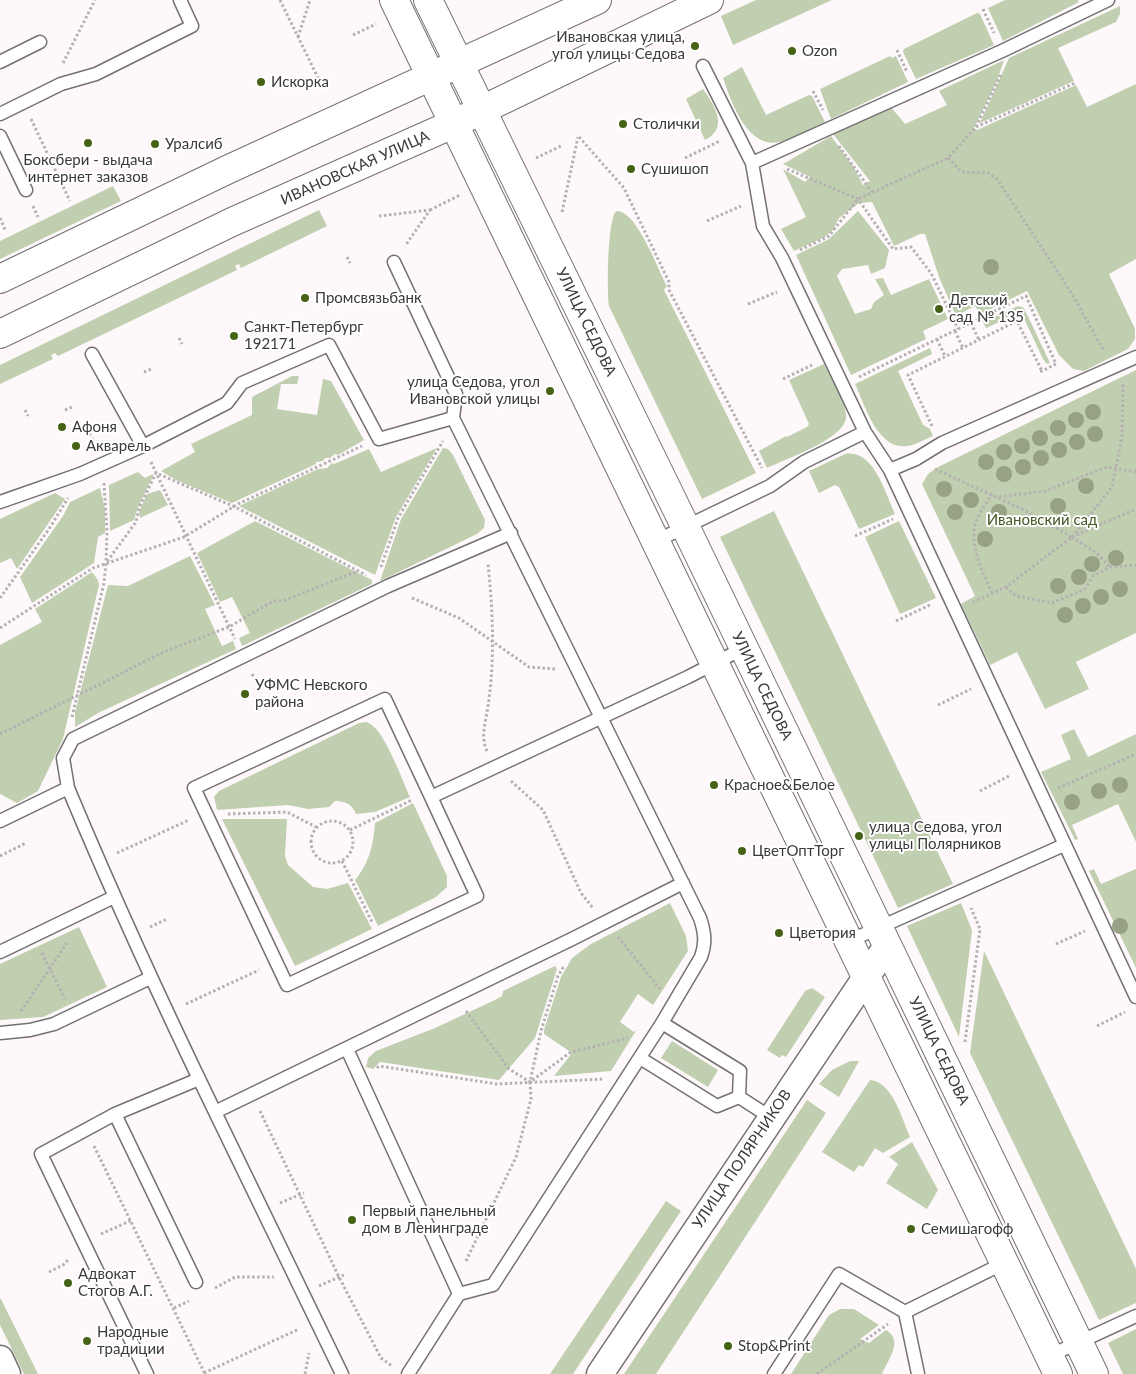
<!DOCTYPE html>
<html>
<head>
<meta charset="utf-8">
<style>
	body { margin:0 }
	canvas { display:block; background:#fef8fa }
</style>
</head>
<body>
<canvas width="1136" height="1374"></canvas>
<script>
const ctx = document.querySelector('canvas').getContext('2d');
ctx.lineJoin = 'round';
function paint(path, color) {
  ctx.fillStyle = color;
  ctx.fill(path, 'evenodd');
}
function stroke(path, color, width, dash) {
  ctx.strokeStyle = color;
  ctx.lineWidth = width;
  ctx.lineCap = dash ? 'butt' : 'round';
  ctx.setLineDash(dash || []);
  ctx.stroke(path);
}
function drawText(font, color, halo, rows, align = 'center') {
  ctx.font = font + ' Lato,sans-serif';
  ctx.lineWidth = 4;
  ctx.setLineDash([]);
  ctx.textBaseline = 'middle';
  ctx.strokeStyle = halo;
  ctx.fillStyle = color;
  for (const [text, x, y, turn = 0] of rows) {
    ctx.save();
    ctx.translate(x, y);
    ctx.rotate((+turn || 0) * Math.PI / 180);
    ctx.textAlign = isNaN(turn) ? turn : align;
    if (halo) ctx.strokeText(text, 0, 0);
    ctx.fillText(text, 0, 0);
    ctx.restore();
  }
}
paint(new Path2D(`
	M756,0H832L733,45L721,16Z
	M1005,0H1078L1079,2L1003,41L988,8Z
	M1120,6V14L1116,22L1058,48L1074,81L980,123L1009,58Z
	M977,13L980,14L994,45L916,79L903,52L904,49Z
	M890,56L892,58L896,56L908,82L831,119L820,89Z
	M1004,60L997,81L974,128L977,130L1076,85L1087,107L1136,84V259L1109,274L1135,329V339L1128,349L1084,371L1073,369L1059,355L1027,291L980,314L975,306L956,316L939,277L925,234H920L894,246L872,202L859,203L839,218L833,230L825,237L794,251L781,229L806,217L783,169L805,182L810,177L783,164L831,136L853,166L863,185L870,181L833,134L890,106L905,124L947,105L939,91Z
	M742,67L766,115L809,95L812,96L825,122C810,129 794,139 779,142C747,149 731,101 723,78Z
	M703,89C715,106 729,128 705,140L686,99Z
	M113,186L121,201L0,259V241Z
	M319,210L327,226L241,268L239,264L235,266L237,270L58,356L55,353L51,355L53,359L0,384V365Z
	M616,211C636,209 658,269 667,286L664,290L756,473L702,499L609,306C607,291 607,222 616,211Z
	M858,211L889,250L885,268L871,274L868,265L842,269L837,276L855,314L871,309L874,302L884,295L875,279L883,278L891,295L929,279L948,319L923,331L926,339L851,375L796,255L829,239Z
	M1018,306L1024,308L1050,363L1047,364L1043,359L1021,312L986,328L983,322Z
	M930,348L932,354L898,371L923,425L930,429L933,436C925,439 916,445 907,446C877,450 865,405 855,384Z
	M824,364C831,379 847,401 846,418C844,439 786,459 767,468L759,451L786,436L787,437L807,427L809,424L789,380Z
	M1136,370V633L1076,662L1089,689L1045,709L1017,652L990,665L961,604L975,596L922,484L928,474L938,467Z
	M292,376H299L297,384H281L277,409L317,415L323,379L331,381L364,440L338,455L335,454L330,458H325L323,461L316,462V464L232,503L176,480L161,471L195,452L191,444L252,415V397Z
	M437,448L396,517L375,575L239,506L318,469L327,468L332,463L334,464L369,449L381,472Z
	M443,448L448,449L453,455L485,520L484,528L477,534L380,581L401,519Z
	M845,454C874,449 885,493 895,514L859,529L839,487L835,485L819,493L809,471Z
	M138,472L145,478L153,474V476L137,510L134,520L110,531L109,485Z
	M100,488L105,509V533L98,537L94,563L32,603L20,577L63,516L70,502Z
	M160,490L168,505L140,518L139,512L147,494Z
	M55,493L65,499L17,569L11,558L0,563V519Z
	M774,511L953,884L898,908L720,537Z
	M255,521L372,580V584L242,646L239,638L250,633L232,597L220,602L197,553Z
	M899,521L936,598L900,614L865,537Z
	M190,556L215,605L205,609L222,646L233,641L236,649L100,712L75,727V712L108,585L128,586Z
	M92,572L98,580L99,585L63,739L38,791L17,803L0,794V645L42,622L35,609Z
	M366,722C383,725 402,780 410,797L375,812L356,814C352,804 345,801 335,801L329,807L308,809L288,805L217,810L214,797L219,791L359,723Z
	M1074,729L1088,757L1136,734V842L1118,804L1072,825L1078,839L1075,840L1041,772L1071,759L1061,735Z
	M413,803L447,876V887L436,897L378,926L355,880C370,862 373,845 375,823Z
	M222,819H287L285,856L288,865L313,887L327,889L348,883L372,929L295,966Z
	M1094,869L1101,884L1136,869V968L1089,871Z
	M670,903L686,936L688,951L653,1005L638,994L620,1022L634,1032L637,1029L611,1071L554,1076L572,1053L544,1034V1030L561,977L572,958L591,944Z
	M961,903L972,930L959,1037L907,926Z
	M79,927L107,987L43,1017L0,1020V964Z
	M984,951L1136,1269V1303L1099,1320L970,1053Z
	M555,966L557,969L535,1038L499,1080L380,1062L373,1069L366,1067L368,1058L376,1051L435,1028L495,1000L502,996L503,991Z
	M812,988L825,997L786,1057L782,1055L780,1058L767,1050L805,991Z
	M672,1041L718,1070L708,1087L661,1058Z
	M850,1061H859L839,1097L819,1084L832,1070Z
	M870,1080C893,1082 902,1119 910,1137L883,1153L875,1148L863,1167L859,1165L854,1172L822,1152Z
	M807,1100L826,1113L656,1374H624Z
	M912,1142L938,1190L927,1209L886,1183L898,1164L889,1157Z
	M666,1201L681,1211L573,1374H550Z
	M0,1299H1L38,1374H24L0,1325Z
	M840,1309H854L879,1325L860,1339L869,1343L886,1330C904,1340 888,1360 882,1374H791L829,1315Z
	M1136,1329V1374H1123L1108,1343Z`), '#c0cfaf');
const lane = new Path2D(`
	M1108,0L1002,51L752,163L763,226L782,258L865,432L890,470L1136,997
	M0,62L40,42
	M703,66L752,163
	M0,114L61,84L96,74L192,26L180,0
	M0,136L26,190
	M394,262L456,394L453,418
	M92,354L143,446
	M890,470L916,459L942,443L1136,357
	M0,502L80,474L143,446L227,403L242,383L329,345L379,439L453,418L700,918C705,933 706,943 701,957L662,1023L493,1285L459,1294L408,1374
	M511,533L388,586L73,739L63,758L68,788C114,898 163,1005 215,1112L572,939L683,883
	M656,541L770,486L804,462L865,432
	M431,797L477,896L287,985L194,788L385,699L431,797L688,677L744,648
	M0,821L68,788
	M849,941L1064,845
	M0,952L114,897
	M662,1023L740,1071L739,1097
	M0,1033L30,1030L54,1024L150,978
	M347,1049L459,1294
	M640,1058L717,1106L739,1097L770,1117
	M215,1112L342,1374
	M115,1114L196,1282
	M905,1312L1004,1263
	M905,1312L918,1374
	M1049,1356L1136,1316
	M147,1374L41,1154L115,1114L199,1079
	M774,1374L839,1274L905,1312`);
const street = new Path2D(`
	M0,1359L7,1374
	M600,1374L887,946`);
const secondary = new Path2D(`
	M394,0L1058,1374
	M428,0L686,528L1094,1374`);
const primary = new Path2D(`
	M0,279L229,169L597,0
	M0,334L232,222L453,124L709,0`);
stroke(lane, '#757072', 15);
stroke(street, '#757072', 29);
stroke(secondary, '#757072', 30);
stroke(primary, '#757072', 30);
stroke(new Path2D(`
	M280,0L319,80
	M983,9L994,33
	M353,35L376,24
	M298,37L310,0
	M897,50L907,72
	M63,63L95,0
	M813,91L823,110
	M31,119L70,201
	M976,127L1075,83
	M579,137L624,188L669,282V290L762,468
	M839,146L872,192
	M536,158L561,146
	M685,158L720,141
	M948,158L962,172L988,173L997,179L1072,294L1104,351
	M787,169L858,199L893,249L911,247L931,273L958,329
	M33,206L38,217
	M430,210L460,195
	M562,212L578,137
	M379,216L430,210L405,246
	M0,218L6,232
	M707,221L741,206
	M800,250L829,236L858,199L948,158L976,127L1001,74
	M347,257L350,263
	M748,304L777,292
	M971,323L979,340
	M955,331L963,348
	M179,338L182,344
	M937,339L945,356
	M144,372L151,369
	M859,377L1026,296L1056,364L1038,373
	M783,379L812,365
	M25,410L28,416
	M65,410L72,407
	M932,426L908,375L1017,321L1042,371
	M87,429L93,441
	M151,462L235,639
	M935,469L1022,509L1072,537L1006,587L973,602
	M104,483L107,532L106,562
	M999,497L1045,491L1107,467L1136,472
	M855,536L893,519
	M1072,537L1112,487L1122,436L1123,383
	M1072,537L1136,509
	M1072,537L1096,553L1110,567
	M381,567L398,518L443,441
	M1006,587L1016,596L1052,603L1085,589L1093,576L1110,567L1136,565
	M992,593C983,573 970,548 975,525C978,514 986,504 992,494
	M0,598L49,529L68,498
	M412,598L459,618L529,667L556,669
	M896,621L932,604
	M0,628L93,568L184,537L238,504L362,446
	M252,674L256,681
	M938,705L971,689
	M72,717L104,583L106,563L136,522L139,508L156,473L233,506L366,575
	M0,734L166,651L229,627L273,601H283L358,571
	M487,751C480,737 486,721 488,706C495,660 493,611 488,564
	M511,781L543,810L581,893L593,908
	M1058,788L1136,754
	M980,791L1011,775
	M228,814L287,812L316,827
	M311 842a21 21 0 1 1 42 0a21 21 0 1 1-42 0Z
	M350,830L412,800
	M117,853L189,820
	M0,856L26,843
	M342,861L373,924
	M150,927L167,919
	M618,937L660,989
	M1056,944L1085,931
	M42,953L65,999
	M186,1004L259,970
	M21,1011L67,943
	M466,1011L509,1069L530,1082L571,1052L628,1038
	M1097,1026L1125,1012
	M965,1042L980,929L971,908
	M377,1068L379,1066L497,1084L604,1079
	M260,1111L339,1277L381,1358L392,1366
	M94,1146L205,1374
	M280,1203L304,1193
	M101,1234L132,1220
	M466,1261L516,1157L531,1099L530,1082L541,1031L558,976L564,966
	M49,1272L63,1265L69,1259
	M319,1286L344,1275
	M215,1288L235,1277H274
	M174,1308L189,1301
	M204,1373L299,1329
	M305,1374L309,1353
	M817,1374L888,1324`), '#b5b1b2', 3, [2.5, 2.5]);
stroke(lane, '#fff', 12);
stroke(street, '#fff', 26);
stroke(secondary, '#fff', 28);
stroke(primary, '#fff', 28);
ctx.fillStyle = '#97a184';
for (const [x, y] of [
	[991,267],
	[1093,412],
	[1076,420],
	[1058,428],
	[1095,434],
	[1040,438],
	[1077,442],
	[1022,446],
	[1059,450],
	[1004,452],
	[1041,458],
	[986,462],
	[1023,467],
	[1004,474],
	[1086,486],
	[944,489],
	[971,500],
	[1058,506],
	[955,512],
	[999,512],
	[985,539],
	[1116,558],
	[1092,564],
	[1079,577],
	[1058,586],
	[1120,589],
	[1101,597],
	[1083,606],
	[1065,615],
	[1120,785],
	[1099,791],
	[1072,802],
	[1120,926]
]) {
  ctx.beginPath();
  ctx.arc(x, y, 8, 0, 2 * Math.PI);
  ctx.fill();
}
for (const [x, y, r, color] of [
	[695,46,5,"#456215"],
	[792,51,5,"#456215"],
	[261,82,5,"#456215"],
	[623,124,5,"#456215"],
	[88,143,5,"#456215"],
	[155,144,5,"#456215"],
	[631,169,5,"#456215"],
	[305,298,5,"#456215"],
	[939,309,5,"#456215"],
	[234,336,5,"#456215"],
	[550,391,5,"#456215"],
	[62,427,5,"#456215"],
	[76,446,5,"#456215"],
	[245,694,5,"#456215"],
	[714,785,5,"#456215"],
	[859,836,5,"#456215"],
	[742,851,5,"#456215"],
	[779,933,5,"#456215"],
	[352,1220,5,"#456215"],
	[911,1229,5,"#456215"],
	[68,1283,5,"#456215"],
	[87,1341,5,"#456215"],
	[728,1346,5,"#456215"]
]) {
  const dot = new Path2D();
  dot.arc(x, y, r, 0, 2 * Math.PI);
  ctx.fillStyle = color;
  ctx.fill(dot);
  stroke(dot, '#fff', 2);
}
drawText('15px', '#3b3939', '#fff', [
	["Ивановская улица,",685,37,"right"],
	["угол улицы Седова",685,54,"right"],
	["Ozon",802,51],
	["Искорка",271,82],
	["Столички",633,124],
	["Уралсиб",165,144],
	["Боксбери - выдача",88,160,"center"],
	["интернет заказов",88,177,"center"],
	["Сушишоп",641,169],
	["Промсвязьбанк",315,298],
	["Детский",949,300],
	["сад № 135",949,317],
	["Санкт-Петербург",244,327],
	["192171",244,344],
	["улица Седова, угол",540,382,"right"],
	["Ивановской улицы",540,399,"right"],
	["Афоня",72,427],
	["Акварель",86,446],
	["УФМС Невского",255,685],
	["района",255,702],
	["Красное&Белое",724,785],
	["улица Седова, угол",869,827],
	["улицы Полярников",869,844],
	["ЦветОптТорг",752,851],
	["Цветория",789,933],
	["Первый панельный",362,1211],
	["дом в Ленинграде",362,1228],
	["Семишагофф",921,1229],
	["Адвокат",78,1274],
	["Стогов А.Г.",78,1291],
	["Народные",97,1332],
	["традиции",97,1349],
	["Stop&Print",738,1346]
], 'left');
drawText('15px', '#3b3939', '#fff', [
	["ИВАНОВСКАЯ УЛИЦА",355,168,-24],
	["УЛИЦА СЕДОВА",586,322,64],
	["УЛИЦА СЕДОВА",762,686,64],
	["УЛИЦА СЕДОВА",939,1051,64],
	["УЛИЦА ПОЛЯРНИКОВ",742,1159,-56]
]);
drawText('15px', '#435924', '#fff', [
	["Ивановский сад",1042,520]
]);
</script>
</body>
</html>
